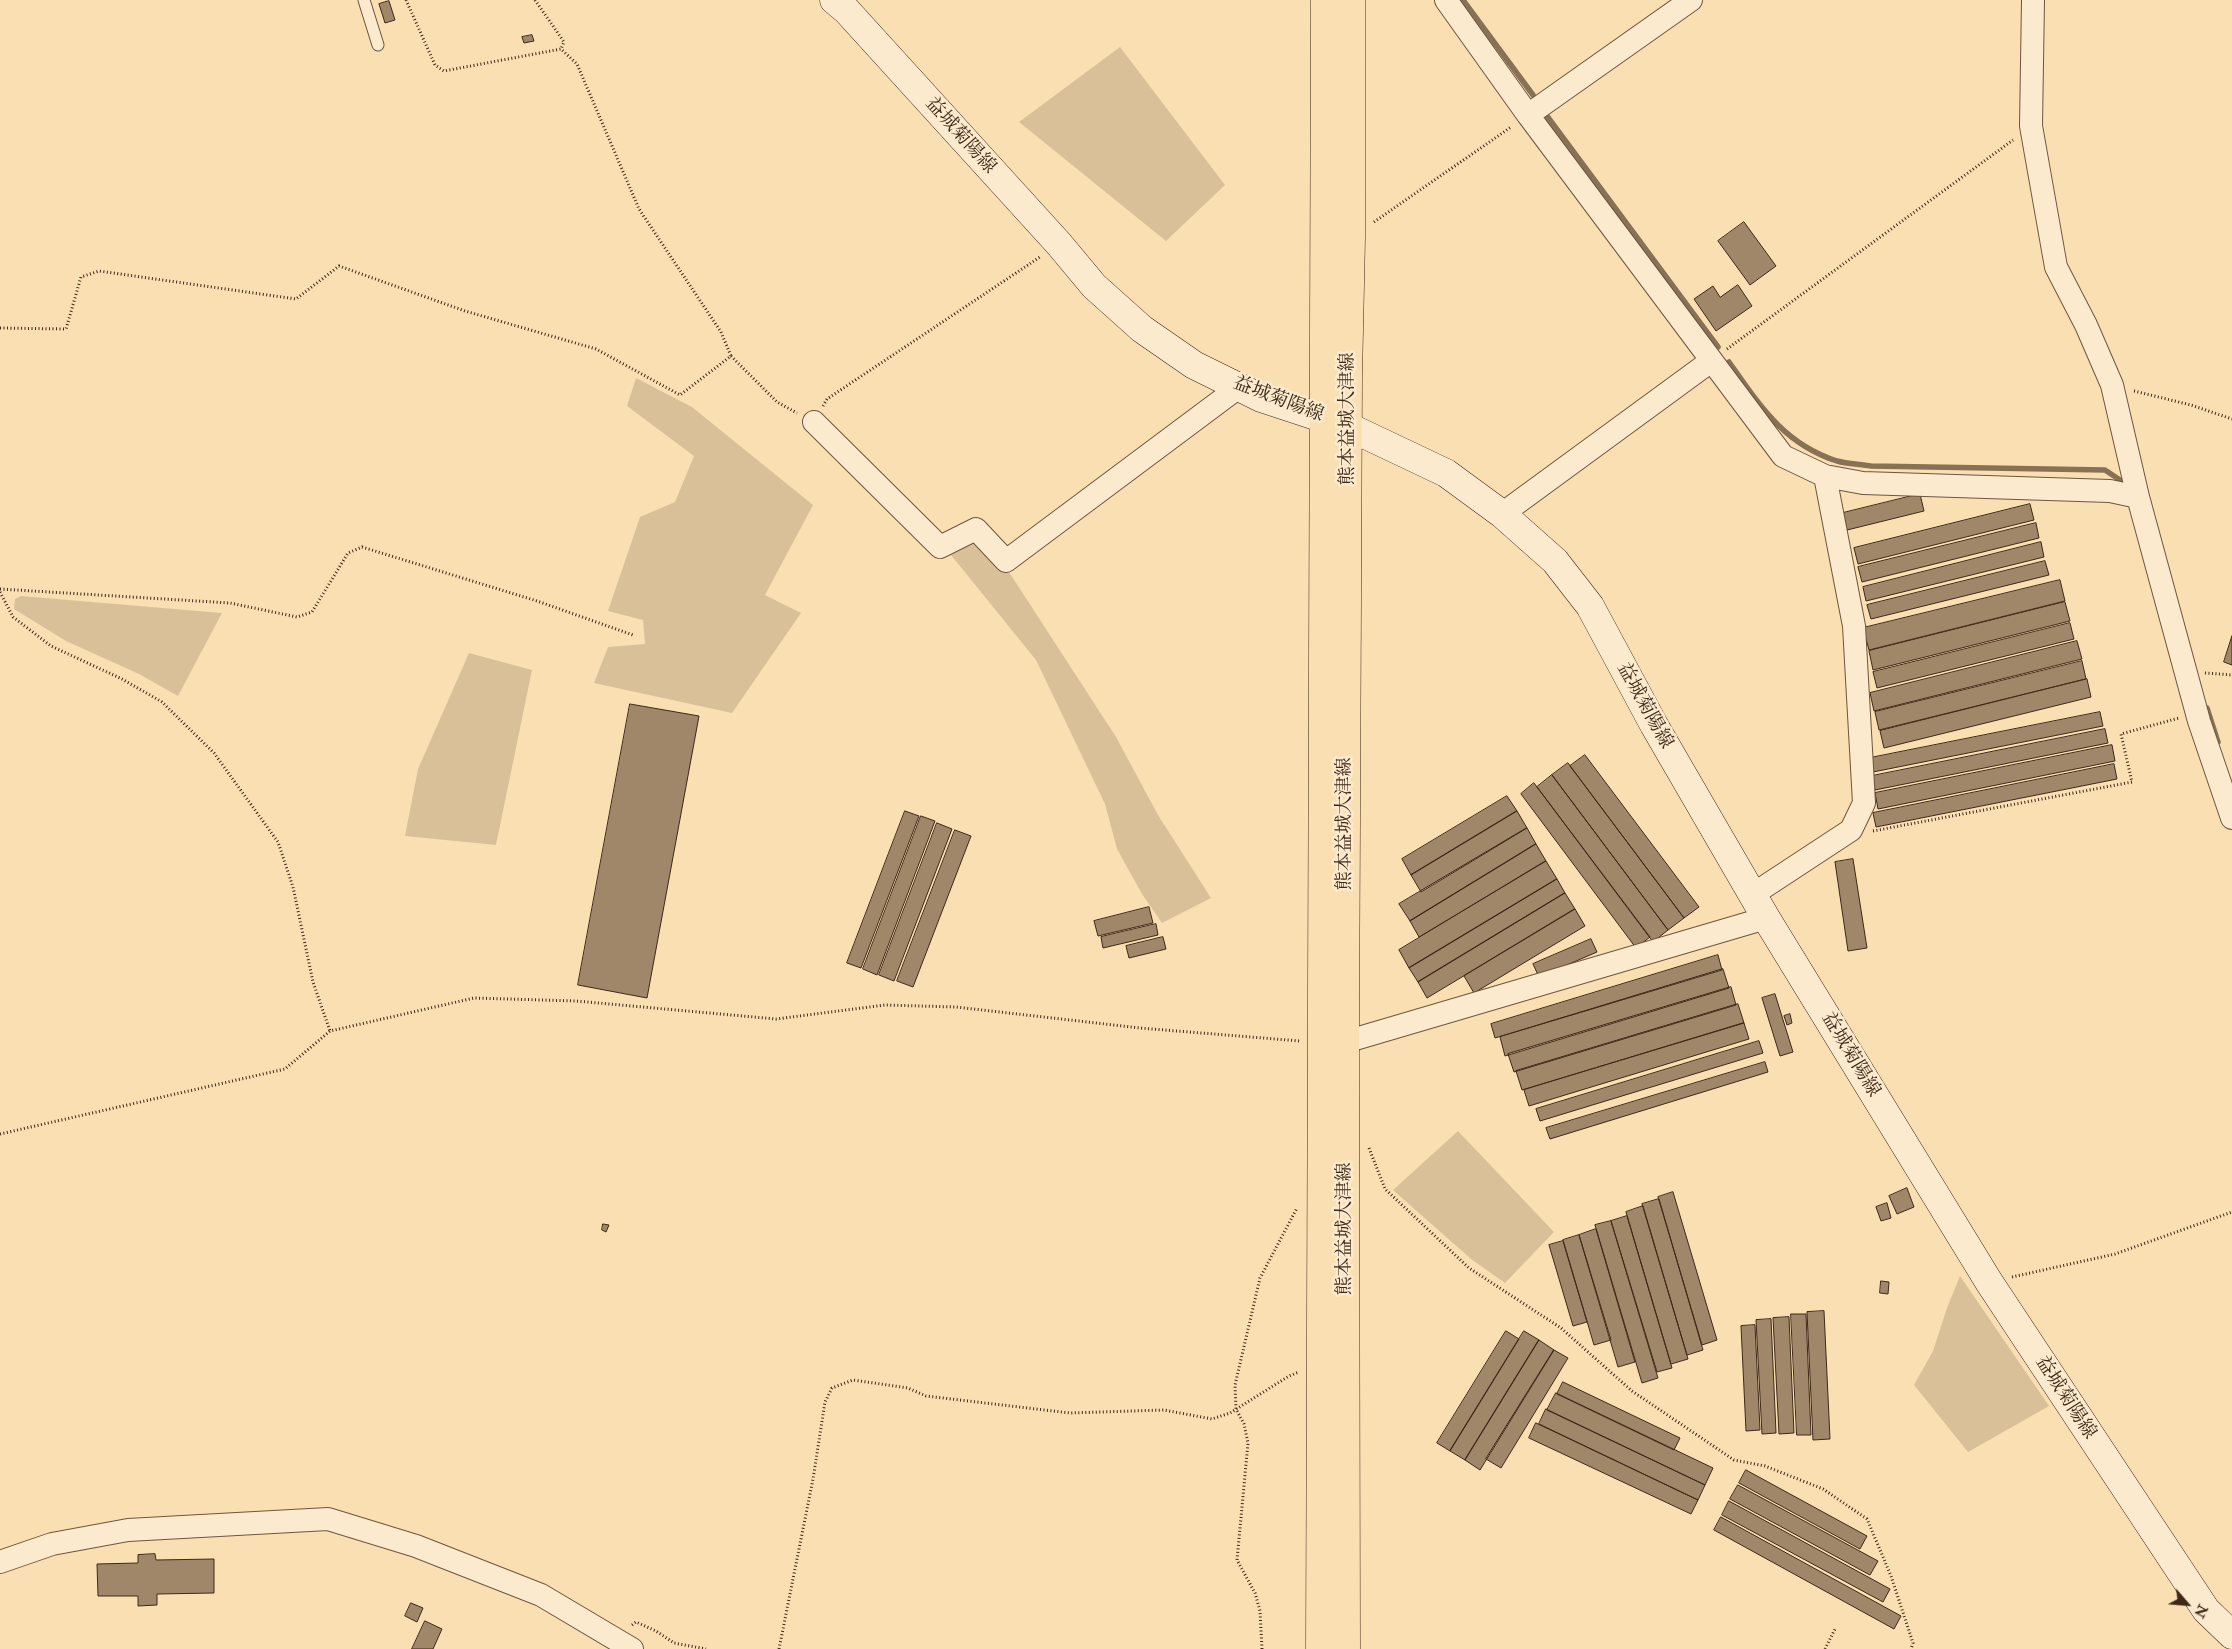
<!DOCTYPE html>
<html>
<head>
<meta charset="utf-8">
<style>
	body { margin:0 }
	#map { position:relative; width:2232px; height:1649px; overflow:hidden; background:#fadfb3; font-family:"IM FELL Double Pica",serif }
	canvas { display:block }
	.north { position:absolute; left:2162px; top:1579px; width:50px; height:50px; -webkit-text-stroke:4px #fceace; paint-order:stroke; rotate:117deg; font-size:14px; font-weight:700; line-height:20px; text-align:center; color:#3e2818 }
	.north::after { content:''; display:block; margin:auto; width:18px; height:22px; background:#3e2818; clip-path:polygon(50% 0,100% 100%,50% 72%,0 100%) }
</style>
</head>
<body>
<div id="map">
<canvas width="2232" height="1649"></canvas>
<div class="north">N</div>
</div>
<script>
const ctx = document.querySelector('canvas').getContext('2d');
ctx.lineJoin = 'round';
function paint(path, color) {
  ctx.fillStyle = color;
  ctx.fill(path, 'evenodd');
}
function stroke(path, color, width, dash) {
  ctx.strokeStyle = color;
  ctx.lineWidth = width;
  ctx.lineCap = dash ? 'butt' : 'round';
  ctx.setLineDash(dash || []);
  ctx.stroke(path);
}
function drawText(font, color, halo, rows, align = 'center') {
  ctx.font = font + ' "IM FELL Double Pica","Noto Serif JP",serif';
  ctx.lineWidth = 5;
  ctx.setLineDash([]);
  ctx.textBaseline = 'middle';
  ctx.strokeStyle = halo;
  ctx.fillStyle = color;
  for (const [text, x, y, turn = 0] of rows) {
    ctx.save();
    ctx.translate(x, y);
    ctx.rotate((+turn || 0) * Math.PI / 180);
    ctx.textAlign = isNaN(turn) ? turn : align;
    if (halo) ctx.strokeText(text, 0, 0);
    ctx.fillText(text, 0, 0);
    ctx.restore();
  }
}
paint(new Path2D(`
	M1120,47L1225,185L1166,241L1019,122Z
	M636,378L692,407L813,505L765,595L801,613L732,713L594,683L608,647L645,644L643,620L608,611L640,517L675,502L694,456L627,406Z
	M979,539L1007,569L1116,737L1158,815L1211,898L1162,923L1142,894L1117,849L1105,804L1036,660L951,555Z
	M21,596L222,613L178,696L139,674L66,641L14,609L15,599Z
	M469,653L532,670L496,845L405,836L418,769Z
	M1458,1131L1554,1232L1505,1283L1471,1259L1393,1190Z
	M1960,1276L2049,1406L1968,1452L1914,1385L1933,1351L1947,1308Z`), '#dac099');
stroke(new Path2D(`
	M1463,0L1533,95
	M1544,112L1718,347
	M1729,362C1760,406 1784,444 1837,461C1848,464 1860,464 1871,466L2105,470L2120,480
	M2207,708L2218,742`), '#887155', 5.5);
const building = new Path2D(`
	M389,1L395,20L385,23L379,4Z
	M532,35L534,41L524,43L522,37Z
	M1744,222L1776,266L1750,285L1718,241Z
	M1738,285L1752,306L1716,331L1694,299L1713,286L1720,297Z
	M1920,494L1924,511L1847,530L1843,513Z
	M2030,504L2034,520L1858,564L1854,548Z
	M2036,523L2039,538L1862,582L1858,567Z
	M2041,542L2044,557L1866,601L1863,587Z
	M2045,561L2049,575L1871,619L1867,605Z
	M2060,580L2065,601L1869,650L1863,628Z
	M2065,602L2070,621L1873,670L1869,651Z
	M2070,623L2074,639L1877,688L1873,672Z
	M2232,636V665L2224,662Z
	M2077,641L2082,659L1874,711L1870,693Z
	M2082,661L2086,679L1879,730L1875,712Z
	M2087,679L2091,697L1884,748L1880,731Z
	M630,704L699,716L647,998L578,985Z
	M2100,712L2103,726L1873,772L1870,758Z
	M2105,729L2108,743L1875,790L1872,776Z
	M2112,745L2115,761L1878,809L1875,793Z
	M1585,755L1699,907L1684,918L1570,766Z
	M1568,763L1684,918L1668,930L1552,775Z
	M2114,764L2117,779L1876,827L1873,813Z
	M1552,775L1668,930L1653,942L1537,787Z
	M1534,783L1650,937L1636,948L1521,794Z
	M1507,796L1517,811L1411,875L1402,859Z
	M905,811L919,816L861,968L847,963Z
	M1517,811L1527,828L1421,892L1411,875Z
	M921,816L935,821L877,975L863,969Z
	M937,823L952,829L894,981L879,975Z
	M1527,828L1536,844L1410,921L1399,904Z
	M955,830L971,836L913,987L897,981Z
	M1536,844L1546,861L1419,937L1410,921Z
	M1853,859L1867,948L1848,951L1835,862Z
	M1546,861L1557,879L1409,968L1399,950Z
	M1557,879L1565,893L1418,982L1409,968Z
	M1565,893L1575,909L1427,998L1418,982Z
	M1149,907L1153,923L1098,936L1094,921Z
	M1575,909L1585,926L1474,993L1464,976Z
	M1156,924L1158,935L1103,948L1101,937Z
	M1163,937L1166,949L1129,958L1126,946Z
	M1591,939L1597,952L1539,977L1533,964Z
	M1718,955L1722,970L1495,1038L1491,1024Z
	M1723,969L1729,988L1505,1056L1500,1037Z
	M1731,987L1736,1005L1514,1072L1508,1054Z
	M1775,994L1793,1052L1780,1056L1762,998Z
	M1738,1004L1744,1023L1522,1090L1516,1071Z
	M1790,1014L1792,1023L1787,1025L1784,1016Z
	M1744,1023L1749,1039L1529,1106L1524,1090Z
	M1759,1041L1763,1053L1540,1121L1536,1109Z
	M1765,1062L1768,1072L1550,1139L1546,1128Z
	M1907,1188L1914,1207L1897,1214L1889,1196Z
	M1673,1192L1717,1340L1702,1345L1658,1197Z
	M1659,1199L1703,1350L1687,1355L1642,1204Z
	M1887,1203L1891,1218L1881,1221L1876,1207Z
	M1643,1206L1688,1359L1671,1364L1626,1212Z
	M1627,1216L1672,1368L1657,1372L1611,1221Z
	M1611,1221L1658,1378L1642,1383L1595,1225Z
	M603,1224L609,1225L606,1232L602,1230Z
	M1596,1229L1635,1362L1618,1367L1579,1235Z
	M1579,1235L1611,1340L1594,1345L1563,1240Z
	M1563,1241L1587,1322L1573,1326L1549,1245Z
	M1881,1281L1889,1282L1888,1294L1880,1293Z
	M1824,1311L1830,1439L1813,1440L1807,1312Z
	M1791,1314H1806L1811,1435H1797Z
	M1789,1317L1794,1433L1779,1434L1773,1318Z
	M1771,1319L1776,1433L1762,1434L1756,1320Z
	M1755,1325L1760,1430L1746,1431L1741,1326Z
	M1506,1331L1519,1339L1450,1451L1437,1443Z
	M1524,1331L1539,1340L1465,1460L1450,1451Z
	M1539,1340L1554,1350L1480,1470L1465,1460Z
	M1554,1350L1568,1358L1501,1468L1486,1459Z
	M1563,1382L1680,1438L1674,1450L1557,1394Z
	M1556,1393L1713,1468L1705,1485L1547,1410Z
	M1546,1409L1705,1485L1698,1500L1539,1424Z
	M1536,1423L1698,1500L1691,1514L1529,1438Z
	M1746,1470L1867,1536L1860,1549L1739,1483Z
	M1738,1485L1878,1561L1870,1575L1730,1499Z
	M1729,1501L1890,1589L1883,1602L1722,1515Z
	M1721,1517L1901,1616L1894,1629L1714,1530Z
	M155,1554L156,1560L214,1559V1593L157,1594V1605L138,1606V1596H98L97,1564L138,1563V1555Z
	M411,1603L423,1608L417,1622L405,1616Z
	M425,1621L442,1629L433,1649H412Z`);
paint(building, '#a08769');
stroke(building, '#3e2818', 1);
const lane = new Path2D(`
	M364,0L378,45`);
const street = new Path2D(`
	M1446,0L1528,115L1783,456L1825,476L1863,483L2110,491L2138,497
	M2033,0L2031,126L2056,267L2086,325L2112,385L2138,497L2199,721L2232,818
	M1528,115L1691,0
	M814,422L940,547L976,529L1006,561L1239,387
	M1502,514L1711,361
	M1752,895L1851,830L1864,803L1854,626L1825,476
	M1345,1042L1766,918
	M0,1562L52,1544L128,1530L328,1519L416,1546L541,1595L632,1649`);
const secondary = new Path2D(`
	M834,0L847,11L1059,244L1094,286L1142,329L1194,365L1261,398L1349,427L1446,473L1502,514L1555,561L1590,606L1654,725L1766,918L1989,1282L2206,1610L2232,1635`);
const primary = new Path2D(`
	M1320,1649L1325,0
	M1346,1649L1345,1042L1348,377L1351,238V0`);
stroke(lane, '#6d563f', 13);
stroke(street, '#6d563f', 24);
stroke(secondary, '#3e2818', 29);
stroke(primary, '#3e2818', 29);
stroke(new Path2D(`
	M406,0L435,65L444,71L561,49L577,64L639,209L721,332L731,356
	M535,0L564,42L561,49
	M1374,222L1511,127
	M0,328L66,329L81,277L99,271L296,299L339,266L465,311L596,349L680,395L731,356L777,402L797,413
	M1727,349L2013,140
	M2134,391L2191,405L2232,419
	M823,406L827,399L1040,257
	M0,589L230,603L297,617L312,612L348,553L362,547L537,601L633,635
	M0,592L13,617L51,646L122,679L162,702L214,753L278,842L293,887L313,982L330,1031
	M2205,673L2232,675
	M1873,831L2132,782L2121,734L2179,718
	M0,1134L285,1069L330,1031L474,998L576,1001L776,1019L885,1005L956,1007L1140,1028L1300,1041
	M1369,1148L1385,1189L1469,1268L1561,1328L1632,1391L1734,1460L1765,1466L1823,1489L1867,1519L1891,1576L1913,1643L1911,1649
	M2012,1277L2115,1254L2232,1212
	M632,1625L636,1622L656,1631L674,1643L706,1649
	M779,1649L813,1479L825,1402L832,1388L853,1380L908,1388L926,1396L1070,1413L1164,1410L1212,1419L1230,1413L1289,1376L1299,1372
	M1262,1649L1260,1611L1255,1593L1237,1560L1248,1443L1244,1424L1236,1409L1235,1385L1260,1278L1297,1208
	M1825,1649L1835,1629`), '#3e2818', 3, [1, 2.5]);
stroke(lane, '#fceace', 11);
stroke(street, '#fceace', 22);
stroke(secondary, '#fceace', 28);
stroke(primary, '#fadfb3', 28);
drawText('19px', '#3e2818', '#fceace', [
	["益城菊陽線",960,136,48],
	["益城菊陽線",1278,400,21],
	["熊本益城大津線",1349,419,-90],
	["益城菊陽線",1644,706,61],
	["熊本益城大津線",1346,824,-90],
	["益城菊陽線",1850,1055,59],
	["熊本益城大津線",1346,1229,-90],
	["益城菊陽線",2065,1398,57]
]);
</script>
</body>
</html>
